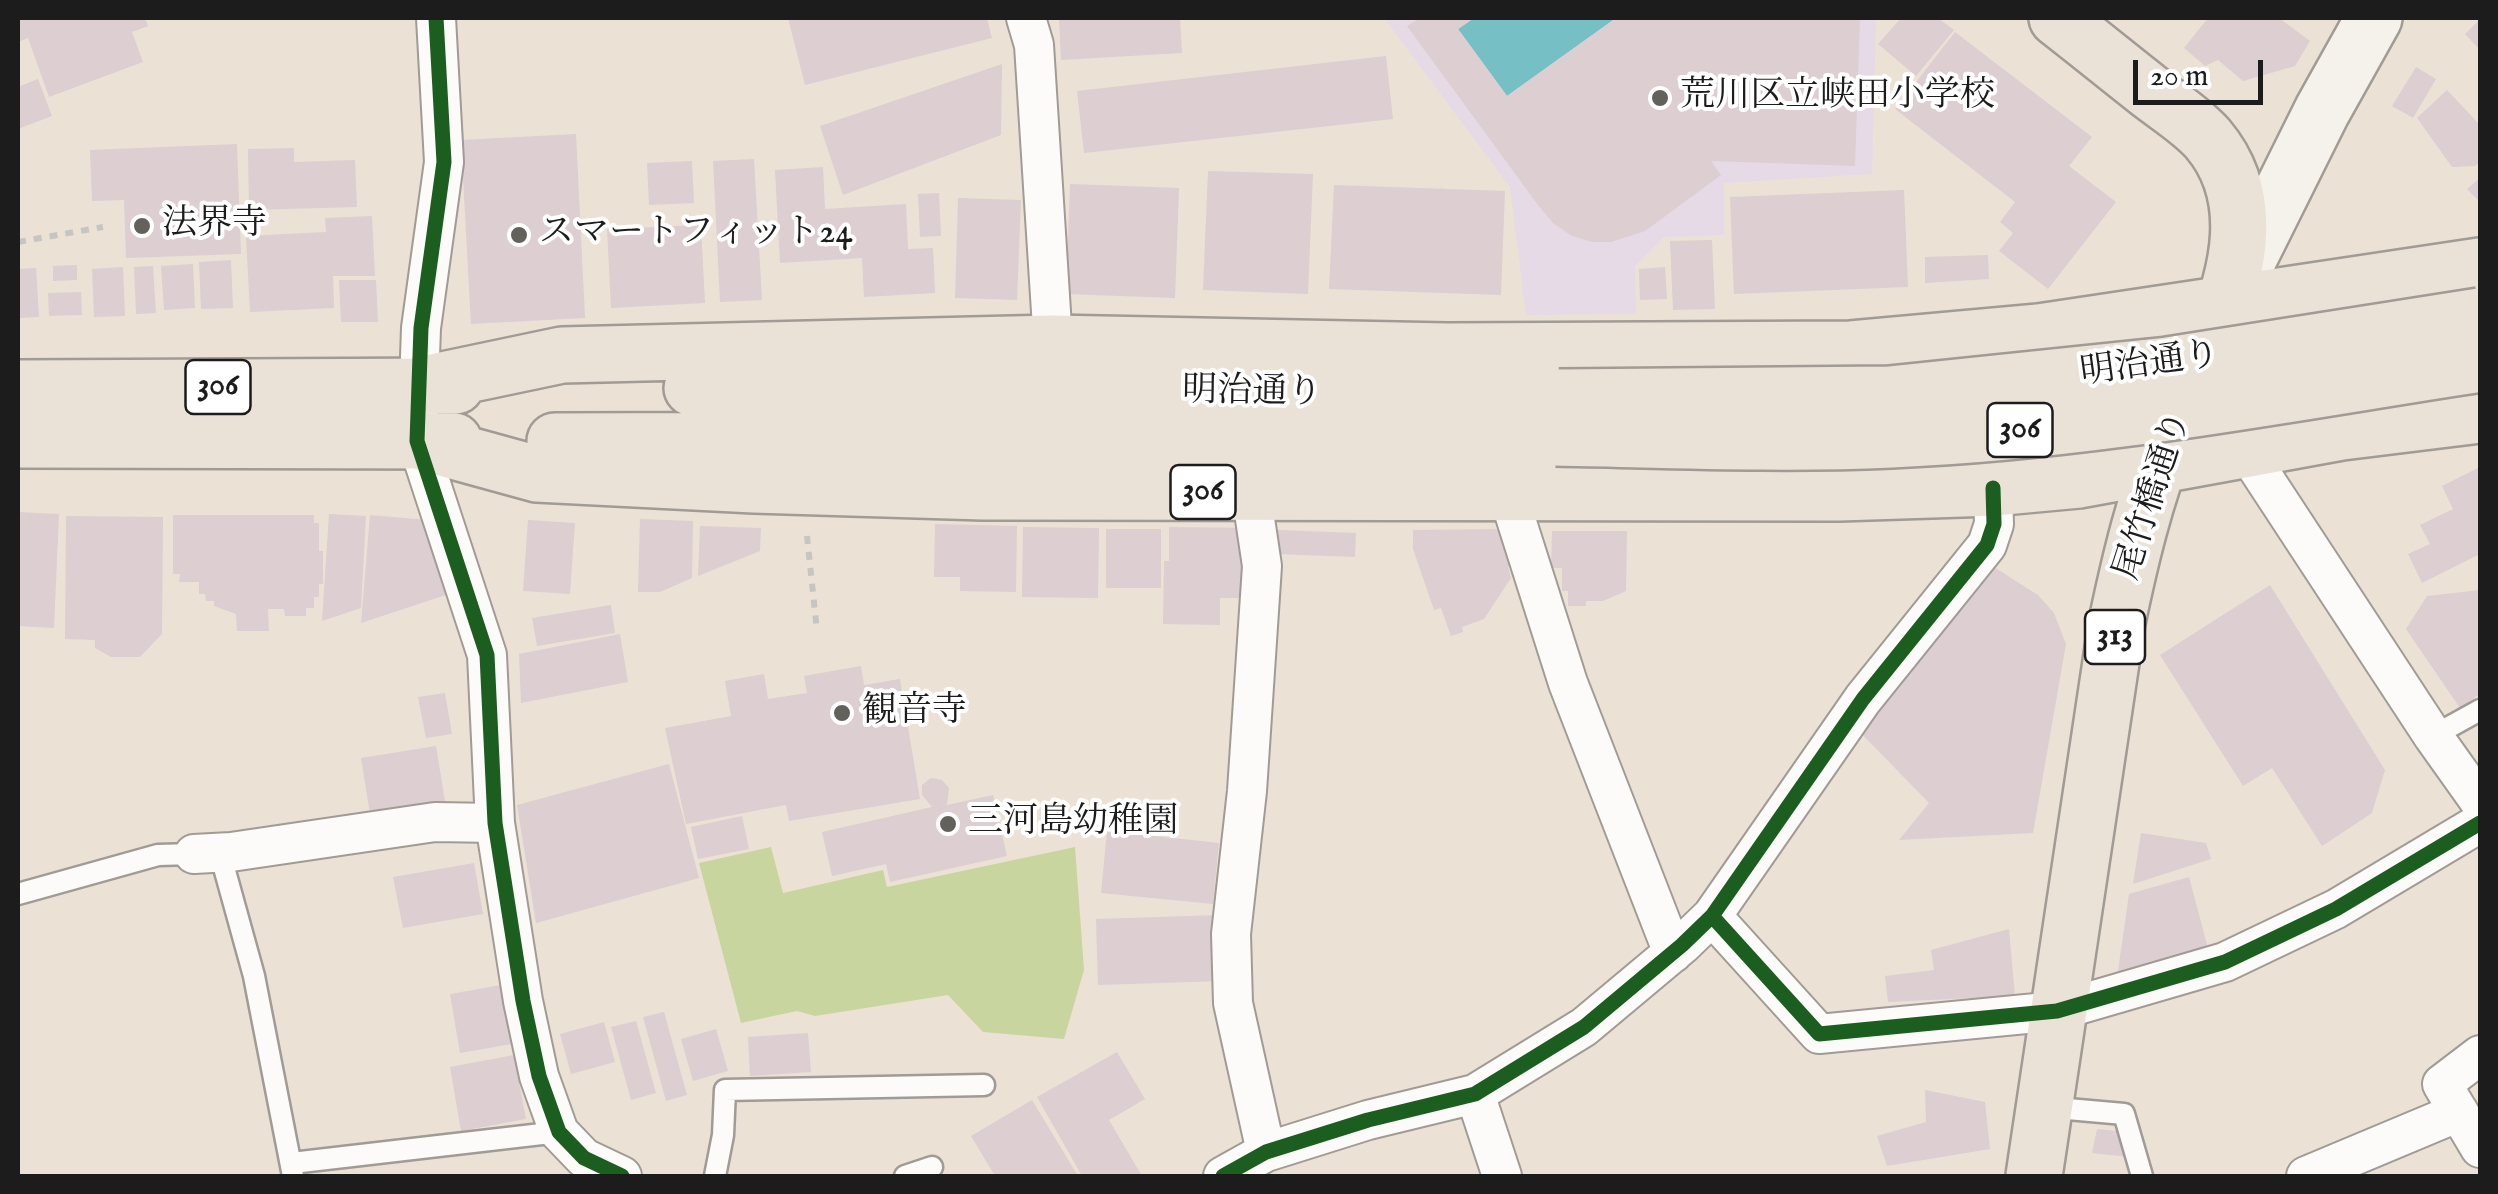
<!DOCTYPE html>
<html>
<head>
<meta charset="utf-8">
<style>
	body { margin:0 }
	#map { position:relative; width:2498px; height:1194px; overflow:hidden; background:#ebe2d5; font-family:"IM FELL English",serif }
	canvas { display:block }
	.frame { position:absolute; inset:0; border:20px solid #1c1c1c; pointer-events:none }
	.scale { position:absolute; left:2133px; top:60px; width:130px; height:45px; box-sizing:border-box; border:5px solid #1c1c1c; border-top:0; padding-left:12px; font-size:30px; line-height:35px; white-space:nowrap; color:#1c1c1c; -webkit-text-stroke:8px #fff; paint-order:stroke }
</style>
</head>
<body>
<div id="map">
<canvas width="2498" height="1194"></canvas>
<div class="frame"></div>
<div class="scale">20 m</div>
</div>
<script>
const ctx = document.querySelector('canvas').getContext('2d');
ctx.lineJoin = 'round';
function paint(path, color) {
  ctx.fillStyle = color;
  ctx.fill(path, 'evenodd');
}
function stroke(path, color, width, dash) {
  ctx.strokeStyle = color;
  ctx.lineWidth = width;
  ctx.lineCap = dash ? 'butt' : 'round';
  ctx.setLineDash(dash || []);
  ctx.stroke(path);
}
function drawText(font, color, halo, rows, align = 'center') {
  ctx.font = font + ' "IM FELL English","Noto Serif JP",serif';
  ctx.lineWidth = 8;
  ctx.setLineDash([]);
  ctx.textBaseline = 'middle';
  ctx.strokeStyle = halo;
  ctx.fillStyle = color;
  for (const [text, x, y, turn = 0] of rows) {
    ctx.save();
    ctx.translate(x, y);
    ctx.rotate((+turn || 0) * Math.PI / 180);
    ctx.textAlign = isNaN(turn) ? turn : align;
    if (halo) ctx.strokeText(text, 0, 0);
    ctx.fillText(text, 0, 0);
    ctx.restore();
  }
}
paint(new Path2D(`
	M1384,18H1876L1872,174L1724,183V235L1664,237L1635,266L1636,314L1526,315L1510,187Z`), '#e6dae6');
paint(new Path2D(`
	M771,847L783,893L883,870L887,887L1075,847L1084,970L1064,1039L983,1032L948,995L815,1016L797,1011L741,1023L699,863Z`), '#c9d59e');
paint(new Path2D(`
	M1474,18H1616L1507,96L1458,29Z`), '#76c0c5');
paint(new Path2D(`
	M18,18H145L148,26L132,32L143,62L49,97L28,38L18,42Z
	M788,18H987L992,38L805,85Z
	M1059,18H1180L1182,53L1061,60Z
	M1420,18H1474L1458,29L1507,96L1616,18H1860L1855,166L1711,161L1721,175L1645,231L1611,242H1592L1572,236L1553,223L1538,205L1407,26Z
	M1901,18H1938L1954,30L1916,76L1878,44Z
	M2208,18H2279L2310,41L2295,66L2243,81L2218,60L2205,66L2184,48Z
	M2480,19V50L2465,34Z
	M1955,32L2092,137L2069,166L2116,202L2048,289L1999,251L2013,233L2000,222L2015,202L1895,109Z
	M1386,56L1393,119L1084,153L1077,91Z
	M1002,64L1001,135L843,195L820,126Z
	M2416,67L2436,79L2413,118L2392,106Z
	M38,79L52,116L18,129V87Z
	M2447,90L2480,125V162L2475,166L2452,167L2417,118Z
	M576,134L585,318L471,324L461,140Z
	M237,144L241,254L126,258L124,200L92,201L90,150Z
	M294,148V162L355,160L357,207L249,210L248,149Z
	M754,159L762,300L720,302L713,161Z
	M692,161L694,203L649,205L647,163Z
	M823,167L825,209L906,204L908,249L933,248L935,293L864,297L862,258L780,263L775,170Z
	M1208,171L1313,174L1308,294L1203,290Z
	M2480,178V202L2467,189Z
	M1070,184L1179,188L1175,298L1066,294Z
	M1334,185L1505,191L1501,295L1329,289Z
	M1904,190L1908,287L1734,294L1730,197Z
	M939,193L941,236L920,237L918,194Z
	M958,198L1021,200L1017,300L955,298Z
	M372,216L375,276H333L334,308L250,312L246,236L326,232L325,218Z
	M701,225L705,303L611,308L607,229Z
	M1712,240L1715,309L1673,310L1670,241Z
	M1988,255L1989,279L1925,283V257Z
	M231,260L233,308L201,309L199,262Z
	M193,264L195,308L164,310L161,266Z
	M77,265V280L53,281V266Z
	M153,266L156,313L136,314L134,267Z
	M123,267L125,316L94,317L92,269Z
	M1665,267L1667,299L1640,300L1639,269Z
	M36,268L39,317L18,318V269Z
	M339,280H376L378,322H341Z
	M81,292L82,315L49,316L48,293Z
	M2480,467V554L2422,583L2408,554L2430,544L2420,525L2453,509L2442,486Z
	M18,512L59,514L54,628L18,626Z
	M329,514L366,516L361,608L322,621Z
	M173,515H314V523H319V551H323V584H319V597H314V608H306V616H285L284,609H268L269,631H237L236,614L214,606V601H206L205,594H199V582H179L180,574H173Z
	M370,515L428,520L452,593L361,623Z
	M66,516L163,517L162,634L140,657H111L95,648V640L65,639Z
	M640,519L693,521L692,578L660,592H638Z
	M528,520L575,523L570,594L523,591Z
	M935,524L1017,526L1016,592L960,591V577H934Z
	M700,526L761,528L760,551L698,576Z
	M1023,527L1099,528L1098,598L1022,597Z
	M1169,527L1250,528L1249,598H1220V625L1163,624L1164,561H1169Z
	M1106,529H1161V588H1106Z
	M1504,529L1517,564L1508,567L1511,578L1484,619L1462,627L1463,632L1451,636L1441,608L1434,610L1413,549V530Z
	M1278,530L1356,533L1355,557L1277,554Z
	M1552,531H1627L1626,591L1603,601H1586V606H1568V591H1562V568H1551Z
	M1994,567L2038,595L2054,613L2066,644L2033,833L1899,840L1929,803L1855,727Z
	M2270,585L2385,770L2372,813L2322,846L2272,768L2243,786L2160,655Z
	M2480,590V694L2460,708L2406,629L2427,596Z
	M611,605L615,633L537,646L532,618Z
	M620,634L628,682L521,703L519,654Z
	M861,666L864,685L900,679L920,799L789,821L786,805L686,824L665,728L731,716L725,681L764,674L768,699L807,693L804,676Z
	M445,693L452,734L426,738L418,697Z
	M436,746L445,801L370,814L361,758Z
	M669,764L699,878L536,923L517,805Z
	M931,778L942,780L949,788L947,805L993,795L1007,856L890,882L886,864L832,876L822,832L932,807L922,795V785Z
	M742,816L749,849L698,859L691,827Z
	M1107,831L1219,843L1213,904L1101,893Z
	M2141,833L2206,843L2211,859L2133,884Z
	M474,863L483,914L403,928L393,877Z
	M2189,877L2209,952L2117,978L2129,894Z
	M1219,915L1221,981L1098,985L1096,919Z
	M2009,929L2015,996L1888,1002L1885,976L1934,970L1931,950Z
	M501,985L512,1044L460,1053L450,994Z
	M664,1012L687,1095L666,1101L643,1017Z
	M636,1021L656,1093L631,1100L611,1027Z
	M604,1022L615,1062L571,1074L560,1034Z
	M716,1029L728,1071L693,1081L681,1039Z
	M808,1033L811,1072L750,1076L748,1037Z
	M1117,1052L1145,1099L1109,1120L1142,1176H1082L1037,1097Z
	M514,1055L526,1119L461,1131L450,1067Z
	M1925,1090L1985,1102L1990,1149L1887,1166L1877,1136L1926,1122Z
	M1032,1100L1078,1176H995L971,1136Z
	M2097,1129L2118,1131L2128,1157L2092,1153Z`), '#dcced1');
const lane = new Path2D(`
	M2433,736L2480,710
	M220,853L254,976L293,1176
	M18,894L158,855L194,854
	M2045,1107L2124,1114L2142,1176
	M292,1163L559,1132
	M715,1176L723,1135L725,1090L984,1085
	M905,1176L932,1167`);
const street = new Path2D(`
	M436,18L444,162L421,328L417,441L487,655L495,823L523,1001L539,1076L559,1132L584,1158L622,1176
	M1026,18L1034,45L1053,343
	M2235,434L2433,736L2480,802
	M1507,491L1568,683L1673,953
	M1251,492L1262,566L1247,791L1231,934L1233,1003L1266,1152
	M194,854L231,852L435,822L495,823
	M1712,916L1819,1034L2057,1011L2225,962L2336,909L2480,823
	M2480,1055L2442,1084L2480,1148
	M1475,1094L1502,1176
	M1223,1176L1266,1152L1368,1120L1475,1094L1584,1027L1682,945L1712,916L1863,699L1987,545L1994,524L1993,488
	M2306,1176L2459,1112`);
const secondary = new Path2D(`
	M2233,290L2322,111L2374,18`);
const primary = new Path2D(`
	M2057,18C2089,43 2121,69 2154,95C2171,108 2193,122 2208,139C2257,197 2239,272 2212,336
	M419,385L562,355L1053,343L1447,351L1851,349L2039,332L2480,266
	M18,388L456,386
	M692,388L1559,397
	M18,440L454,441
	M417,441L537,474L754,485L983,492L1839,493L1993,488L2079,480L2342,432L2480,415
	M555,441L1556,438
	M2034,1176L2117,622C2130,560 2145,497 2169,438`);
stroke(lane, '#a09b94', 25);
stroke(street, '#a09b94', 42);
stroke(secondary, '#a09b94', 60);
stroke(primary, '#a09b94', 60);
stroke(new Path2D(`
	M18,242L103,227
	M807,536L817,631`), '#c7c5c2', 6, [8, 8]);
stroke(lane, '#fcfbf9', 20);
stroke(street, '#fcfbf9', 38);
stroke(secondary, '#f5f1eb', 55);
stroke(primary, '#ebe2d7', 55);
const primaryBridge = new Path2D(`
	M1559,397L1889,394L2168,365L2480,316
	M1556,438C1667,440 1779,445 1891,440C2088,432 2285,394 2480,364`);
stroke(primaryBridge, '#a09b94', 60, []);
stroke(primaryBridge, '#ebe2d7', 55);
stroke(new Path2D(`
	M436,18L444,162L421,328L417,441L487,655L495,823L523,1001L539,1076L559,1132L584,1158L622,1176
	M1712,916L1819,1034L2057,1011L2225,962L2336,909L2480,823
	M1223,1176L1266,1152L1368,1120L1475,1094L1584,1027L1682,945L1712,916L1863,699L1987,545L1994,524L1993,488`), '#1b5e20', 15);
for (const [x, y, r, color] of [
	[1660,98,10,"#64615d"],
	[142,226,10,"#64615d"],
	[519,235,10,"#64615d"],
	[842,713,10,"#64615d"],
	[948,824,10,"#64615d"]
]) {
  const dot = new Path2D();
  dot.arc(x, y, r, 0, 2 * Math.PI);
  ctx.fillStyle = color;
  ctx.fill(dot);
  stroke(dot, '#fff', 4);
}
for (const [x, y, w] of [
	[218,387,65],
	[2020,430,65],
	[1203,492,65],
	[2115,637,60]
]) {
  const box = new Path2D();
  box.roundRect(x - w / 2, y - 27, w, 54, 8);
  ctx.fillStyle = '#fff';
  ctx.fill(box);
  stroke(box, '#1c1c1c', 2.5);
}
drawText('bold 32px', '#1c1c1c', null, [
	["306",218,387],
	["306",2020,430],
	["306",1203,492],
	["313",2115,637]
]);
drawText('35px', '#1c1c1c', '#fff', [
	["荒川区立峡田小学校",1680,98],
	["法界寺",162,226],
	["スマートフィット24",539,235],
	["観音寺",862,713],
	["三河島幼稚園",968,824]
], 'left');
drawText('35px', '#1c1c1c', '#fff', [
	["明治通り",2150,366,-8],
	["明治通り",1252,394,1],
	["尾竹橋通り",2155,496,-72]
]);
</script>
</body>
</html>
